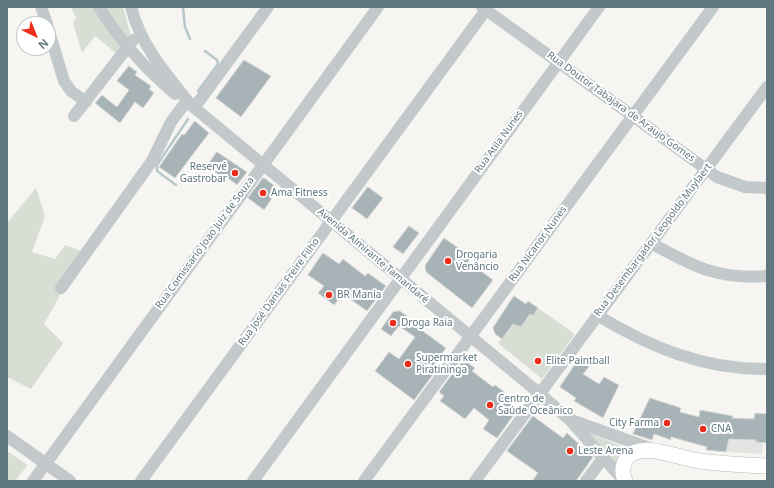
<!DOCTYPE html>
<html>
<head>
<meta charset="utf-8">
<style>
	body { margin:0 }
	#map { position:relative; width:774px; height:488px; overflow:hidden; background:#f6f5f2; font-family:"Noto Sans",sans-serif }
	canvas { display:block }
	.frame { position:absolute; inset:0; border:8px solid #5f767f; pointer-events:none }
	.north { position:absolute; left:16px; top:16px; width:40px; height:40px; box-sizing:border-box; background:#fff; border:1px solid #bfc8cc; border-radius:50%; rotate:137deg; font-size:11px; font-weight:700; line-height:16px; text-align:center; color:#5f767f }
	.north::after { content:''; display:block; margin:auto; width:14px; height:18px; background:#ee2c1a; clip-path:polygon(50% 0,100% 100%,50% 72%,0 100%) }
</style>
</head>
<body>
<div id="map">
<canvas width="774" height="488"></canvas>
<div class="frame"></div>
<div class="north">N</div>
</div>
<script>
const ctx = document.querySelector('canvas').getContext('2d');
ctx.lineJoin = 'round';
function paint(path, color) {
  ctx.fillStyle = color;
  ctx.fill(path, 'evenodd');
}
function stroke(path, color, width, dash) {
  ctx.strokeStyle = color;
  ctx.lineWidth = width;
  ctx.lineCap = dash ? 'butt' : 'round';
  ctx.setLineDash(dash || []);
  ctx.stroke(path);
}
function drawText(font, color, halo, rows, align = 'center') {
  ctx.font = font + ' "Noto Sans",sans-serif';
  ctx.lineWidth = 4;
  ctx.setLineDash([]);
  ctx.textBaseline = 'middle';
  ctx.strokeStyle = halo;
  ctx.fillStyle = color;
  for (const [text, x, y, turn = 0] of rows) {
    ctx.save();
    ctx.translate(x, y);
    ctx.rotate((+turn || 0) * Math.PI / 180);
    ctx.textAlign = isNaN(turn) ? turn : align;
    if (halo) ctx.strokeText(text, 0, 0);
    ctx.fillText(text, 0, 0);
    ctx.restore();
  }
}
paint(new Path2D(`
	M755,413L766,414L762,454L726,452L729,436L738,418L754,419Z`), '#e4e5e3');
paint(new Path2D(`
	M71,7H123L131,36L117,54L95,36L82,53L73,23L76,18Z
	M36,188L45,216L32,252L55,259L65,245L84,252L44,324L63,343L31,389L7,377V223Z
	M538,308L575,334L542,379L498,343L513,324L521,327L530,314L533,316Z
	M584,431L629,449L616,464Z
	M7,451L28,465L15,481H7Z`), '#d8ded3');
stroke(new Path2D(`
	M183,7L185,27L190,39
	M198,91L218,64L217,60L205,51
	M176,185L157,171V165L188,119`), '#b8c8ca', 2.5);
const building = new Path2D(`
	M244,60L271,76L241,117L216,98Z
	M129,66L137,72L135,75L151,86L149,89L154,93L143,108L135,102L120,123L95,103L102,95L117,107L129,90L117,81Z
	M195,121L209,133L175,178L159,167L182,134L184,135Z
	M217,152L247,172L237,185L224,175L222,177L207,166Z
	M263,178L266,179L278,189L264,210L248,198Z
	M368,187L383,198L367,219L352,208Z
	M409,226L419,233L403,254L393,247Z
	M444,238L471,257L468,261L493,280L472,308L426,272L425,266Z
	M323,253L339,264L343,259L365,276L368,273L386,286L367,311L343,294L334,305L318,293L324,286L308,275Z
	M514,296L526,304L528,301L538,308L533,316L530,314L521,327L513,324L502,339L495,334L493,328Z
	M400,311L407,316L405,318L446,348L431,369L435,372L414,400L375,371L389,352L399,359L415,337L399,326L391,336L381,329L393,312Z
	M578,360L589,367L583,374L599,384L604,377L619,385L603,418L574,401L576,398L560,387Z
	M468,363L475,368L472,371L493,387L495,385L508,395L504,400L518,409L497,438L483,429L489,420L474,408L465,419L440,401L444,396L439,392L447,381L460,364Z
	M650,398L681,408L680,412L699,417L700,410L733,416L732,418L754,419L755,413L767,414V443L756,442V440L729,439L726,452L706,450L707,447L671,437V440L654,434L652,440L633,434Z
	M533,416L563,438L567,433L593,457L576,481H532L538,473L507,451Z`);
paint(building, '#a7b3b6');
stroke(building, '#d7d7d5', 1);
const major = new Path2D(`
	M625,481C622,473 621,466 627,458C642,440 680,459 700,461C722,464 744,465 767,466`);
stroke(major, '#b4babc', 16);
stroke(new Path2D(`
	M41,7L47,24
	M99,7C119,40 146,69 175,94
	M131,7C141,46 166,74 191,105L539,393L570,420L624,481
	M482,7L717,177L745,187L767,188
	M48,28L64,81L71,91L86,102
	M194,108L268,7
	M74,116L133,40
	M651,243C692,266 718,280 767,276
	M61,288L152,161L171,122L186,102
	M597,315C649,347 705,370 767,369
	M571,420L652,449
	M7,436L70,481
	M33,481L378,7
	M141,481L488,7
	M253,481L599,7
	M364,481L713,7
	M475,481L767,87
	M586,481L603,458`), '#c3c8ca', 12);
stroke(major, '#fff', 15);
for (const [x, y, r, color] of [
	[235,173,4,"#ee2c1a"],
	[263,193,4,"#ee2c1a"],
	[448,261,4,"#ee2c1a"],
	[329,295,4,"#ee2c1a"],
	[393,323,4,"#ee2c1a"],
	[538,361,4,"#ee2c1a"],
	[408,364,4,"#ee2c1a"],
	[490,405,4,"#ee2c1a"],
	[667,423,4,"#ee2c1a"],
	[703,429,4,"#ee2c1a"],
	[570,451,4,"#ee2c1a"]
]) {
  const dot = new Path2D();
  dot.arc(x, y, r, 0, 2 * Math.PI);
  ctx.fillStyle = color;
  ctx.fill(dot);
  stroke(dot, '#fff', 1.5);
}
drawText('10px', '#5f767f', '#fff', [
	["Rua Doutor Tabajara de Araujo Gomes",621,107,36],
	["Rua Atila Nunes",499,142,-54],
	["Rua Desembargador Leopoldo Muylaert",653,240,-53],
	["Rua Comissario Joao Juiz de Souza",205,243,-54],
	["Rua Nicanor Nunes",538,244,-54],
	["Avenida Almirante Tamandaré",373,256,40],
	["Rua José Dantas Freire Filho",279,292,-54]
]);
drawText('10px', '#5f767f', '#fff', [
	["Reservé",227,167,"right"],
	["Gastrobar",227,179,"right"],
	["Ama Fitness",271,193],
	["Drogaria",456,255],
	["Venâncio",456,267],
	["BR Mania",337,295],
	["Droga Raia",401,323],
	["Supermarket",416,358],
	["Piratininga",416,370],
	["Elite Paintball",546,361],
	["Centro de",498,399],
	["Saúde Oceânico",498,411],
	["City Farma",659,423,"right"],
	["CNA",711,429],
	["Leste Arena",578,451]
], 'left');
</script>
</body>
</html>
